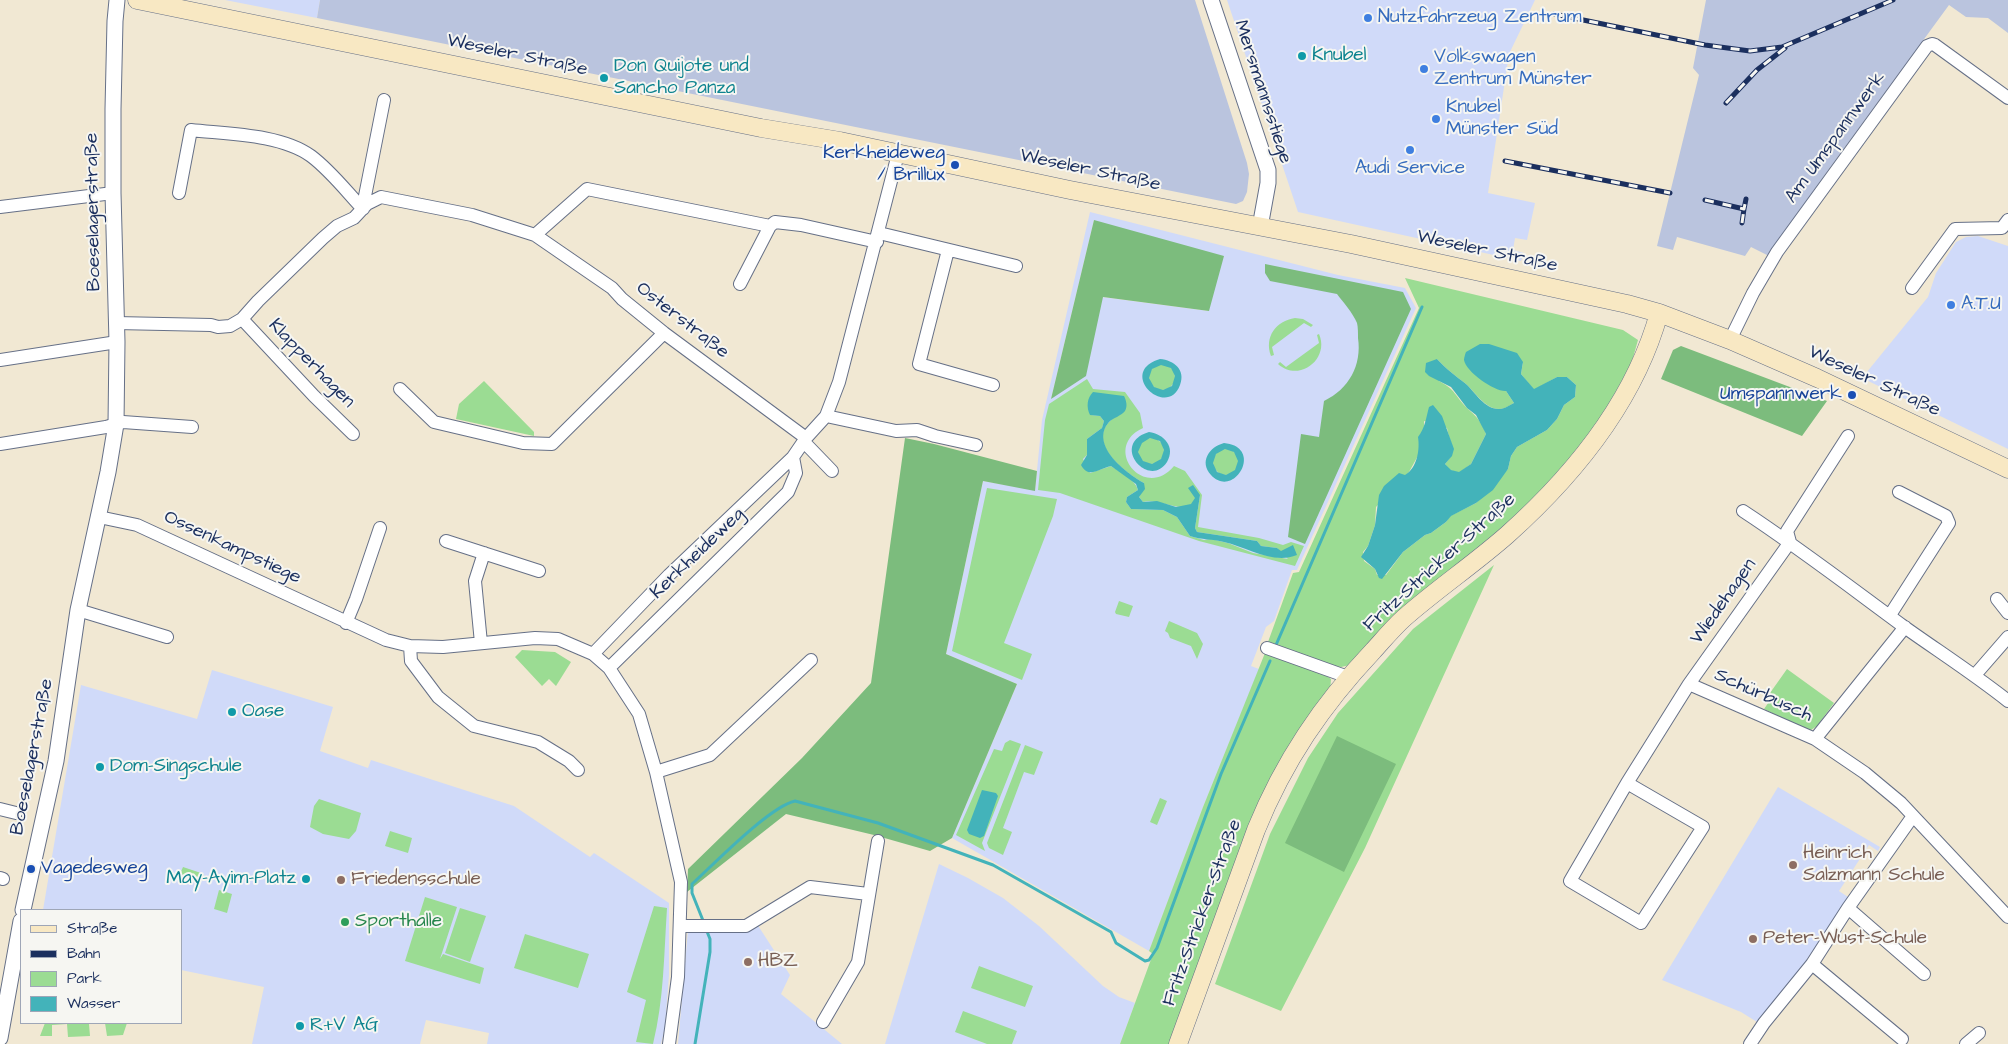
<!DOCTYPE html>
<html>
<head>
<meta charset="utf-8">
<style>
	body { margin:0 }
	#map { position:relative; width:2008px; height:1044px; overflow:hidden; background:#f1e8d3; font-family:"Architects Daughter",sans-serif }
	canvas { display:block }
	.legend { position:absolute; left:20px; top:909px; width:162px; height:115px; box-sizing:border-box; background:#f6f6f2; border:1px solid #9ea6b7; margin:0; padding:6px 9px; list-style:none; font-size:15px; color:#1b2f5e }
	.legend li { display:flex; align-items:center; gap:10px; height:25px }
	.legend b { width:25px; border:1px solid #9ea6b7 }
</style>
</head>
<body>
<div id="map">
<canvas width="2008" height="1044"></canvas>
<ul class="legend">
<li><b style="height:6px;background:#f8e8c3"></b>Straße</li>
<li><b style="height:6px;background:#1b2f5e"></b>Bahn</li>
<li><b style="height:14px;background:#9bdc93"></b>Park</li>
<li><b style="height:14px;background:#43b3ba"></b>Wasser</li>
</ul>
</div>
<script>
const ctx = document.querySelector('canvas').getContext('2d');
ctx.lineJoin = 'round';
function paint(path, color) {
  ctx.fillStyle = color;
  ctx.fill(path, 'evenodd');
}
function stroke(path, color, width, dash) {
  ctx.strokeStyle = color;
  ctx.lineWidth = width;
  ctx.lineCap = dash ? 'butt' : 'round';
  ctx.setLineDash(dash || []);
  ctx.stroke(path);
}
function drawText(font, color, halo, rows, align = 'center') {
  ctx.font = font + ' "Architects Daughter",sans-serif';
  ctx.lineWidth = 4;
  ctx.setLineDash([]);
  ctx.textBaseline = 'middle';
  ctx.strokeStyle = halo;
  ctx.fillStyle = color;
  for (const [text, x, y, turn = 0] of rows) {
    ctx.save();
    ctx.translate(x, y);
    ctx.rotate((+turn || 0) * Math.PI / 180);
    ctx.textAlign = isNaN(turn) ? turn : align;
    if (halo) ctx.strokeText(text, 0, 0);
    ctx.fillText(text, 0, 0);
    ctx.restore();
  }
}
paint(new Path2D(`
	M225,0H320L317,18Z
	M1227,0H1535L1509,54L1488,193L1535,203L1527,240L1515,238L1513,250L1524,253L1521,261L1298,212Z
	M1090,212L1338,275L1405,288L1416,308L1297,570H1292L1274,621L1266,627L1251,666L1259,669L1203,807L1149,951L952,838L1017,684L946,654L983,481L1035,490L1042,420ZM1094,220L1209,311L1102,297L1051,399Z
	M1978,236L2008,246V449L1862,378L1928,297L1936,273L1956,242L1966,237Z
	M212,670L333,707L320,751L368,768L371,760L514,806L590,857L594,853L669,903V975L665,1027L661,1044H487L489,1033L426,1020L420,1044H252L264,987L181,970V910H43L81,685L197,719Z
	M1778,787L1880,847L1878,851L1869,845L1839,891L1848,897L1794,979L1757,1022L1741,1012L1662,980Z
	M939,864L968,878L1003,898L1039,926L1103,986L1119,997L1135,1003L1120,1044H885Z
	M757,924L790,975L781,994L842,1044H678L688,930Z`), '#d0daf9');
paint(new Path2D(`
	M320,0H1195L1247,163L1249,174L1247,192L1243,201L1236,204L317,18Z
	M1706,0H2008V33L1988,18L1966,17L1949,5L1824,176L1769,256L1751,247L1745,256L1677,237L1673,250L1657,246L1699,75L1693,68Z`), '#bac4de');
paint(new Path2D(`
	M1405,278L1623,330L1638,340L1631,365L1609,404L1583,444L1538,498L1350,665L1341,667L1333,666L1268,642L1293,573L1299,572L1419,308ZM1437,359C1446,369 1456,376 1466,384C1475,392 1486,410 1500,409C1505,409 1510,405 1514,403L1506,391L1523,362L1521,374L1534,390L1557,377H1567L1576,385L1575,397L1564,405L1557,419L1547,430L1517,447L1511,456L1508,469L1476,503L1450,516L1446,522L1431,533L1425,535L1403,552L1386,575H1377L1375,569L1364,561L1363,552L1368,546L1375,525L1376,507L1409,472L1420,452L1419,437L1424,429V421L1447,428C1450,446 1459,449 1445,464L1450,470L1459,473L1471,464L1486,434C1481,421 1477,417 1467,408C1455,396 1456,390 1439,381Z
	M1295,318L1303,319L1313,325L1311,327L1304,323L1272,347L1274,355L1271,356C1264,337 1276,321 1295,318Z
	M1319,334C1330,359 1299,383 1278,364L1280,362L1286,367L1319,343L1317,335Z
	M1149 377a13 13 0 1 1 26 0a13 13 0 1 1-26 0Z
	M1087,379L1093,389L1125,392L1140,413L1143,428C1101,447 1144,502 1174,466L1185,471L1202,495L1198,527L1259,538L1283,545L1291,542L1304,546L1295,566L1199,541L1060,493L1038,490L1045,420L1049,404ZM1125,410C1120,414 1114,417 1109,422C1088,445 1126,473 1144,483L1139,497L1143,502C1158,498 1180,513 1192,504C1195,502 1196,497 1200,495L1195,528L1197,532L1257,541L1261,546L1277,548L1288,559L1253,553L1228,543L1211,539L1204,540L1190,536L1177,517L1163,510L1131,509L1126,502L1127,497L1138,490C1135,479 1120,472 1111,466L1090,473L1083,459L1087,455V439L1102,428L1104,421L1100,416L1091,415Z
	M484,381L534,432V436L456,419L459,404Z
	M1138 451a13 13 0 1 1 26 0a13 13 0 1 1-26 0Z
	M1213 462a13 13 0 1 1 26 0a13 13 0 1 1-26 0Z
	M987,488L1057,499L1053,516L1004,643L1032,654L1022,680L952,651Z
	M1494,565L1365,848L1281,1011L1215,984L1270,834L1308,758L1338,713L1413,629Z
	M1119,601L1133,606L1129,617L1116,614L1115,612Z
	M1169,621L1197,633L1203,644L1197,659L1191,646L1170,638L1168,633L1165,631Z
	M522,650L555,652L571,662L556,686L549,679L542,686L515,657Z
	M1265,653L1324,674L1331,679L1330,692L1289,749L1172,1044H1120L1153,954L1149,951L1203,807Z
	M1787,669L1834,703L1817,726L1811,730L1804,729L1764,709L1773,696L1770,693Z
	M1010,740L1021,744L982,843L985,851L956,835L994,749L1002,751L1005,743Z
	M1025,745L1043,752L1034,775L1024,772L1003,828L1012,832L1003,855L989,848L987,843Z
	M1160,798L1167,801L1157,825L1150,822Z
	M319,799L361,813L356,831L349,839L323,834L310,827L314,806Z
	M390,831L412,838L408,853L385,846Z
	M183,867L204,874L202,881L180,874Z
	M219,890L232,894L227,913L214,909Z
	M425,897L457,907L440,959L443,954L484,968L480,984L405,961Z
	M654,906L667,908C664,953 664,1000 653,1044L636,1042L646,1000L627,992Z
	M460,908L486,916L470,962L445,953Z
	M525,934L589,954L578,988L514,968Z
	M979,966L1033,986L1025,1007L971,988Z
	M963,1011L1017,1031L1012,1044H987L955,1032Z
	M45,1023H127L123,1035L107,1036L105,1023L89,1024L90,1036L68,1037L67,1024L52,1025V1036H40Z`), '#9bdc93');
paint(new Path2D(`
	M1094,220L1224,256L1209,311L1103,297L1086,376L1051,399Z
	M1265,264L1403,292L1411,309L1305,544L1288,537L1301,434L1319,437L1324,401C1349,389 1362,365 1358,338C1358,333 1358,327 1357,323C1353,313 1343,302 1337,294L1270,281L1265,273Z
	M1681,346L1827,401L1802,436L1661,379L1673,350Z
	M905,438L934,444L1037,471L1035,491L983,481L946,654L1017,684L952,838L930,851L874,835L786,814L687,892L688,869L802,758L871,683Z
	M1337,736L1396,764L1344,872L1285,843Z`), '#7cbc7d');
paint(new Path2D(`
	M1480,344H1489L1517,353L1523,362L1521,374L1534,389L1557,377H1567L1576,385L1575,397L1564,405L1557,419L1547,430L1517,447L1511,456L1508,469L1493,490L1476,503L1451,516L1446,522L1431,533L1425,535L1403,552L1382,579L1379,578L1375,569L1361,557L1368,546L1375,525L1379,495L1384,486L1399,473L1405,475C1417,468 1420,450 1418,437C1425,428 1426,418 1429,407L1433,405L1442,416L1454,449L1452,456L1445,464L1451,470L1459,472L1471,464L1486,434L1476,415L1467,408L1451,387L1429,376L1425,372L1426,363L1437,359C1446,369 1456,376 1466,384C1475,392 1485,410 1500,409C1504,409 1510,405 1514,403L1506,391C1495,392 1466,372 1464,360C1464,359 1465,354 1466,352Z
	M1160,359C1174,360 1186,370 1180,385C1167,420 1116,372 1160,359ZM1161,365L1171,368L1175,376L1172,386L1163,390L1154,387L1149,378L1152,369Z
	M1093,392L1124,396C1126,400 1128,406 1125,411C1121,416 1113,418 1109,422C1089,445 1126,473 1144,483L1145,489L1139,497L1143,502L1157,501L1176,507L1191,504L1195,498L1188,488L1193,485L1200,495L1195,528L1197,532L1257,541L1261,546L1277,548L1281,551L1293,545L1297,555C1273,565 1247,547 1224,542C1212,539 1202,540 1190,536L1177,517L1163,510L1131,509L1126,502L1127,497L1138,490L1136,484L1111,466C1098,469 1089,479 1081,465L1087,455V439L1102,428L1104,421L1100,416L1090,415C1086,407 1087,398 1093,392Z
	M1149,432C1164,434 1176,447 1167,462C1149,490 1109,444 1149,432ZM1150,438L1160,441L1164,450L1161,459L1152,464L1143,461L1138,452L1142,443Z
	M1224,443C1265,447 1234,500 1211,475C1199,462 1209,447 1224,443ZM1225,449L1234,452L1238,461L1235,470L1226,475L1217,472L1213,463L1216,454Z
	M982,790L996,793L998,796L984,836L980,838L969,834L967,830Z`), '#43b3ba');
stroke(new Path2D(`
	M1276,645L1422,307
	M704,923L692,893V884C714,864 769,807 795,801L878,823L993,865L1111,932L1116,943L1145,961L1149,960L1157,948L1221,774L1270,661
	M695,1044L710,952V939L706,929`), '#43b3ba', 3);
const minor = new Path2D(`
	M179,193L191,130C227,134 281,134 311,156C331,171 346,191 363,209
	M367,204L365,196L384,100
	M0,207L113,193
	M879,233L1016,266
	M535,235L587,189L770,226L775,222L801,225L877,242
	M948,250L919,364L993,385
	M740,284L770,226
	M1912,288L1955,229L2002,228L2008,220
	M242,319L314,396L353,434
	M116,323L211,325L218,327L230,326L242,319L258,301L323,238L337,226L354,218L367,204L381,197L472,215L535,235L612,288L622,299L664,333L806,438
	M1730,340L1753,293L1777,252L1927,46L1932,44L1935,45L2008,98
	M0,360L117,342
	M400,389L434,422L523,443L552,444L664,333
	M826,416L896,431L917,430L935,436L976,445
	M804,442L832,471
	M0,444L106,427L123,422L192,427
	M1743,511C1798,547 1850,587 1903,626C1938,651 1974,674 2008,701
	M99,517L137,525L386,640L410,646L443,647L535,638L558,639L593,654L609,668L639,714L656,772L681,882L678,977L669,1044
	M446,541L539,571
	M1997,599L2008,613
	M78,610L167,637
	M1890,615L1949,523L1946,516L1899,492
	M346,623L356,599L380,528
	M481,643L475,581L484,553
	M410,646L411,661L438,697L474,726L538,742L569,761L578,770
	M1267,648L1348,677
	M593,654L669,575L793,457L806,438L826,416L839,382L898,154
	M609,668L788,492L796,473L793,457
	M1975,675L2008,637
	M1689,684L1790,542L1787,531L1848,436
	M1815,739L1905,627
	M656,772L710,755L811,660
	M1627,783L1703,827L1641,923L1570,881L1627,783L1689,684L1815,739L1865,773L1901,803L2008,917
	M0,809L16,813
	M0,878L3,879
	M1848,908L1924,974
	M680,926H746L810,887L868,894
	M1812,964L1902,1039
	M823,1022L858,962L878,841
	M1750,1044L1764,1023L1812,964L1848,908L1913,816
	M1966,1044L1979,1033`);
const tertiary = new Path2D(`
	M1211,0L1268,170V183L1260,227
	M23,910L56,761L78,610L108,472L116,424L117,342L113,193V109L115,21L117,0
	M0,1038L21,921`);
const secondary = new Path2D(`
	M137,0L761,128L840,141L1070,190L1351,244L1627,304L1659,313L1730,340L1817,378L2008,469
	M1178,1044L1256,830C1284,761 1322,705 1373,651C1383,640 1393,628 1404,618C1437,589 1474,564 1507,535C1573,476 1635,400 1659,313`);
stroke(minor, '#667087', 14);
stroke(tertiary, '#667087', 17);
stroke(secondary, '#667087', 19);
stroke(minor, '#fff', 12);
stroke(tertiary, '#fff', 15);
stroke(secondary, '#f8e8c3', 18);
const rail = new Path2D(`
	M1554,14L1705,45L1750,51L1782,47L1893,0
	M1726,103L1757,70L1785,48
	M1505,161L1670,193
	M1705,200L1744,209L1746,199
	M1742,223L1744,209`);
stroke(rail, '#1b2f5e', 5);
stroke(rail, '#f6f6f2', 3, [9]);
for (const [x, y, r, color] of [
	[1368,18,5,"#3f7fe0"],
	[1302,56,5,"#0f9aa8"],
	[1424,69,5,"#3f7fe0"],
	[604,78,5,"#0f9aa8"],
	[1436,119,5,"#3f7fe0"],
	[1410,150,5,"#3f7fe0"],
	[955,165,5,"#1a4fb4"],
	[1951,305,5,"#3f7fe0"],
	[1852,395,5,"#1a4fb4"],
	[232,712,5,"#0f9aa8"],
	[100,767,5,"#0f9aa8"],
	[1793,865,5,"#8d6e63"],
	[31,869,5,"#1a4fb4"],
	[306,879,5,"#0f9aa8"],
	[341,880,5,"#8d6e63"],
	[345,922,5,"#2e9e5b"],
	[1753,939,5,"#8d6e63"],
	[748,962,5,"#8d6e63"],
	[300,1026,5,"#0f9aa8"]
]) {
  const dot = new Path2D();
  dot.arc(x, y, r, 0, 2 * Math.PI);
  ctx.fillStyle = color;
  ctx.fill(dot);
  stroke(dot, '#f6f6f2', 2);
}
drawText('19px', '#366cbe', '#f6f6f2', [
	["Nutzfahrzeug Zentrum",1378,18],
	["Volkswagen",1434,58],
	["Zentrum Münster",1434,80],
	["Knubel",1446,108],
	["Münster Süd",1446,130],
	["Audi Service",1410,169,"center"],
	["A.T.U",1961,305]
], 'left');
drawText('19px', '#1b2f5e', '#f6f6f2', [
	["Weseler Straße",517,56,12],
	["Mersmannsstiege",1262,92,72],
	["Am Umspannwerk",1836,138,-54],
	["Weseler Straße",1090,171,12],
	["Boeselagerstraße",94,212,-91],
	["Weseler Straße",1487,252,12],
	["Osterstraße",682,321,38],
	["Klapperhagen",311,364,46],
	["Weseler Straße",1874,382,25],
	["Ossenkampstiege",232,548,25],
	["Kerkheideweg",698,554,-44],
	["Fritz-Stricker-Straße",1440,563,-42],
	["Wiedehagen",1724,602,-55],
	["Schürbusch",1763,696,24],
	["Boeselagerstraße",33,757,-79],
	["Fritz-Stricker-Straße",1203,913,-70]
]);
drawText('19px', '#0d838f', '#f6f6f2', [
	["Knubel",1312,56],
	["Don Quijote und",614,67],
	["Sancho Panza",614,89],
	["Oase",242,712],
	["Dom-Singschule",110,767],
	["May-Ayim-Platz",296,879,"right"],
	["R+V AG",310,1026]
], 'left');
drawText('19px', '#164399', '#f6f6f2', [
	["Kerkheideweg",945,154],
	["/ Brillux",945,176],
	["Umspannwerk",1842,395],
	["Vagedesweg",41,869,"left"]
], 'right');
drawText('19px', '#785e54', '#f6f6f2', [
	["Heinrich",1803,854],
	["Salzmann Schule",1803,876],
	["Friedensschule",351,880],
	["Peter-Wust-Schule",1763,939],
	["HBZ",758,962]
], 'left');
drawText('19px', '#27864d', '#f6f6f2', [
	["Sporthalle",355,922]
], 'left');
</script>
</body>
</html>
